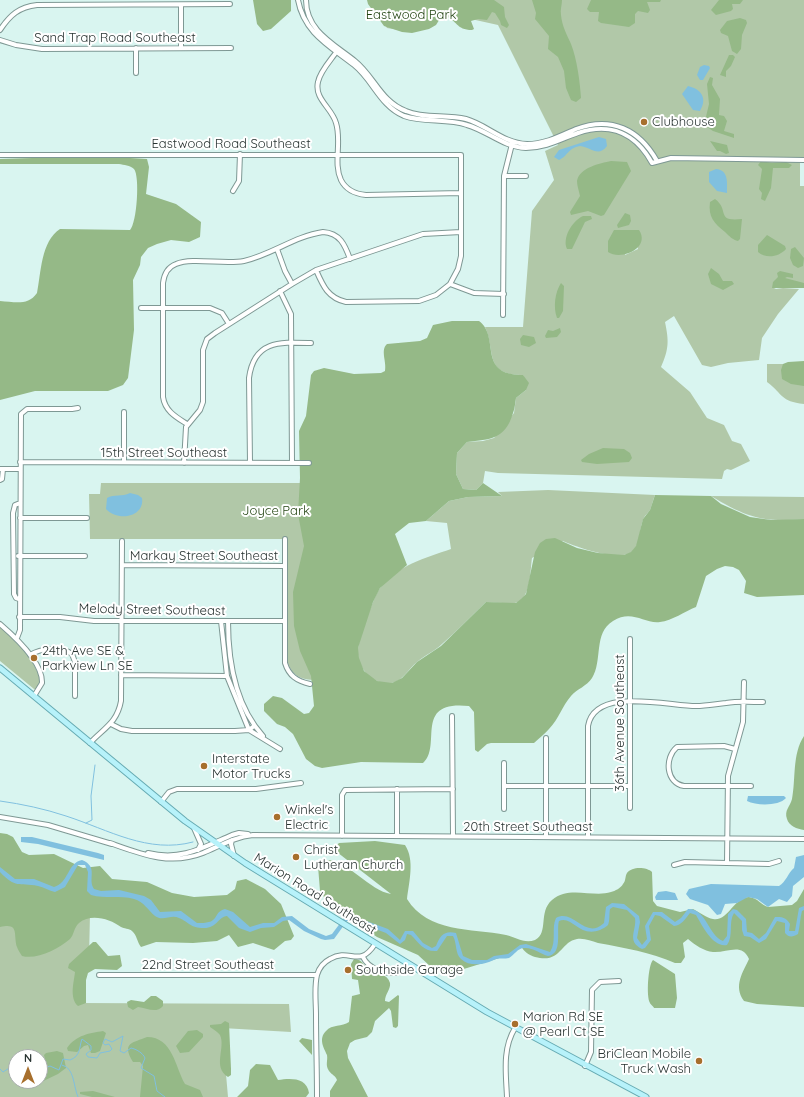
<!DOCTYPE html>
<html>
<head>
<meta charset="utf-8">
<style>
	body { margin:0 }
	#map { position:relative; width:804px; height:1097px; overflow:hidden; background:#d9f5f0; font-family:Quicksand,sans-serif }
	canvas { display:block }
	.north { position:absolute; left:8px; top:1049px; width:40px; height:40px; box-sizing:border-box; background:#fff; border:1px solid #a9aead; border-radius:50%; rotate:0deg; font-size:11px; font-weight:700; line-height:16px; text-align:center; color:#293432 }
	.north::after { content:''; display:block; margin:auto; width:14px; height:18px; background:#a76f2d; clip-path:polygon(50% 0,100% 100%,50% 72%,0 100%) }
</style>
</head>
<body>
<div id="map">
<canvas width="804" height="1097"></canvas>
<div class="north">N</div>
</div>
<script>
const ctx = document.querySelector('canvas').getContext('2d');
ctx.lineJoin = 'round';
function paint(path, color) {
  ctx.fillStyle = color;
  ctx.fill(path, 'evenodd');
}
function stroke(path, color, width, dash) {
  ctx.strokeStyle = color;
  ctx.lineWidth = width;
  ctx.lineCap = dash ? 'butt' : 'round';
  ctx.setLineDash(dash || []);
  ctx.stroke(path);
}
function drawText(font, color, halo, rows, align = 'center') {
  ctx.font = font + ' Quicksand,sans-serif';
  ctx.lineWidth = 4;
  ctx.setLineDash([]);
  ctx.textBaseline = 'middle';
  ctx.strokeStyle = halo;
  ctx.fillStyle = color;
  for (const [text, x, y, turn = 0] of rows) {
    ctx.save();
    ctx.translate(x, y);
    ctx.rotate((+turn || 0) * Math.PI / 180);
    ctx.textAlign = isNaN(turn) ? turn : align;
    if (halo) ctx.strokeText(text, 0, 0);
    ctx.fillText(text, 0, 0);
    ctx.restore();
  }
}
paint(new Path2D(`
	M368,0H804V160H800V186H804V287H772L776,289L783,288L799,289L778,314L762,338L759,360L728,363L711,367L702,365L674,316L665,322C669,341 669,349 661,367L690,392L707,418L724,425L732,441L741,444L750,461L731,470L727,469L724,471L722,479L498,473L485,471L483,483L476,490L463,489L456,474L457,453L467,442L483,441L494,438L514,413L516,398L526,390L523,375C483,375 496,350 485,327H523L532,211L554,180L545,151L558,145L498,25L444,13L432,27L411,32L387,28ZM634,231L638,249L625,255Z
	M767,364H804V404C780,401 784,395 767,382Z
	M101,483H313V680C300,679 293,676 288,663L287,539H90L89,494H100Z
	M548,490L655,495C653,500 652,505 650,510C648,513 644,516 643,520C639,530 641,544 632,552C619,562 576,547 563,541L532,558C530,571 531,600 515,603C505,604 495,602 486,602C471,616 457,631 442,644C435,651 425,655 417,662C409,668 403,681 392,683C372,686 356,667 358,648C360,636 373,598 380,588C398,565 425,558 451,549L447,523L426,521L449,501L468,497L502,496L498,492Z
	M711,496L804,497V519C763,523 746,517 711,496Z
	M0,627C17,641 33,657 40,679L37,689H34L0,661Z
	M0,895L90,914L89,958L80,1003L289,1004L291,1032L222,1028L228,1097H0ZM16,1057H40V1081H16Z`), '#b1c8a8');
paint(new Path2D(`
	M253,0H291V11L271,29L263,31L257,24Z
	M367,0H494L504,7L505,17L509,25L507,28L501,25L500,21L495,13L492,12L487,20L478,19L471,21L474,29L472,30C456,30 457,20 445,16L441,17L436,25L429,29L412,33L402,32L384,26L368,4Z
	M532,0H562C562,5 560,10 561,15C562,26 567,35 571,44C577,59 580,82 581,98L576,102L571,100L566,88L564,71L558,57L548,49L549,36L535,19L536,13Z
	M591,0H661L660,2H647L650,10L648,13L638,11L635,14V23L629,27L601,23L598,21L599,12H590L587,9Z
	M719,0H743L740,4H732L733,9L731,11L716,15L711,10Z
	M740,18L746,20L747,23L742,35L741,49L737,54L732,51L728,36L721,33L720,30L727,21Z
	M729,55H733L735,57L731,66L726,71V77L720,75Z
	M710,77L713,78L712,85L720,99L719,115L724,116L727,121L724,131L734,134V138L713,131L704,125L709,104L707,84Z
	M710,141L727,145L729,153L726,154L720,151H717Z
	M97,156L147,159L149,167L146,194L176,204L201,222L200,237L189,242L171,240L157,244L148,248L141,257L140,265L133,280L134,330L128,378L123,385L108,391H35L0,400V301C15,302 28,306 37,293C41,273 41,241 60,229L130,230C137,223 140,176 134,169C130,165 124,165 119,164H0V159Z
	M611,161L627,162L631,171L604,215L601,216L588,211L571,215L570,212L580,196C579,191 577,186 577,181C579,168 600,163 611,161Z
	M761,161L772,163L786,162L792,165L789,168H773L771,188L765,201L761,199L762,193L759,189L762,169L758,165Z
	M715,199C730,210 715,222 742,219L740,239L738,241C733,240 729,236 725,232C714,223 708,217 710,202Z
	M625,213L630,215L631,221L629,225L618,228L617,225Z
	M583,216H591L592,219L585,222L572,249H567C562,238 572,221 583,216Z
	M614,230H639C651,248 621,261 608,252V241Z
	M767,235L785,246L786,249C779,257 766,259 758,252V245Z
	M795,247L804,258L803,266L798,268L793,265L790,258L791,249Z
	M711,268L719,274L723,281H732L734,284L723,290L711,284L708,274Z
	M780,271L793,274V278L787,277L785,278L804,283V288H772L773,282L778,277L777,273Z
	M561,283L564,286L563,311L559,318H557C553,307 555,292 561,283Z
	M452,321H479C501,337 476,375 523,375L529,383L526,390L516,398C515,403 515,408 513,413C505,440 490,439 467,442L457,453L456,474L463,489L476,490L483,483L502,496L468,497L449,501L426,521L409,523L395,534L407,565L380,588L373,602L358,648L359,658L364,671L377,681L392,683L402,678L417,662L441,646L486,602L516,603L521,599L526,594L535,552L540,543L546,539L555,538L577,548L598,553L624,555L631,552L636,546L643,519L650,510L655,495L711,496L721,504L750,517L771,520L804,519V595L757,597L744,593L746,581L739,570L733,567L725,566L717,569L706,576L696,607C685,611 672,621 660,622C644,624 632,609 613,621C593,633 603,661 592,678C587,686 577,689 571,696C562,706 559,719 549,729C545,734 539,738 534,743H491L487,744L478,752L475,750L474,712L469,706C412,700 443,746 423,763L361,762L322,768L315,766L306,759L293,734L285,727L277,724L264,711V704L273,696L282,698L304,714L309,713L314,706L311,676L300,651L294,626L293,592L304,546L298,514L300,478L299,431L306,416L311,375L314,371L324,368L354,374L381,373L385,371C387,362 380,350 387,344L420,341L427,338L433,325Z
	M560,328L561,332L557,337L546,338L545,336L548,330L553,331Z
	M523,335L534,337L536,343L529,347L521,345L520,339Z
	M804,361V386L791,384L782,379L781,370L783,364L788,362Z
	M603,448L624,449L630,453L632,458L629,462L597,464L582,462L581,460L589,454Z
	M804,736V830C797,829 789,826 787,819C784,810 790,807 792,799C796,779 792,754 804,736Z
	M0,833L7,834L13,837L22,852L29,855L54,854L83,868L100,866L112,879L147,882L172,893L194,897L227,895L235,889L237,881L246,879L265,889L281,904L294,936L291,940L285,941L274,950L253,943L238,947L229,935L217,941L193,943L156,942L141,947C137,942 137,935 132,931C129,928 124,929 121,927C110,919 91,913 79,923C74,927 74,935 70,939C58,949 37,960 22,956C20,953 18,950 17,947C13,935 20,922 0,927Z
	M375,841L405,845C415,860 409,882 407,899C428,933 471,928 506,935C516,937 524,944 535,940C549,933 538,912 552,900C569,885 593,898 611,892C615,891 621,888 623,884C626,881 625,876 627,873C632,866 647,867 652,872L653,901L657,906L680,912L693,909C699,912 707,918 713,919C728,922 734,897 749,897C758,898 761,905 768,907L792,905L797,901L804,889V1007L757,1004L744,1001C733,986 743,972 749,959C742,942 727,953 713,952C704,951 695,945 688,939L683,943L685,957L681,963H675C650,952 625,948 598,943C591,941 585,938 577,939C560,942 561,964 535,957C529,955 524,952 521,946L506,956L454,972L441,971L431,967L418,955L377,937L364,928L324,897L320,891L318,866L320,861C344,854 368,891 391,894L333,849L339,843Z
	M93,942H96L108,956L120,955L122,966L117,970L95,969L88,973L86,980V1003L78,1006C69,998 74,982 75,972L68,968L69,964Z
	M354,959C362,959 363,965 369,969C376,973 388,974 390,983C391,989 385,994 385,1001L389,1002L398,995L399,996L398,1026L396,1028L393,1027L391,1011L389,1008L375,1021L372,1032L367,1037L355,1040L350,1043L347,1051L348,1058L368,1097H330V1091L337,1080C335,1075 332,1075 329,1071C325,1065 328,1061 327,1055C324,1048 318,1039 326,1031C332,1024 342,1027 349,1022L352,996L360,994L358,980L352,979L351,964Z
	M653,960L675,974L677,998L675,1008H654C654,1007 650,1004 650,1003C646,997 648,965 653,960Z
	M151,996H156L163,1001V1006C156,1014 147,1008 138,1007L133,1010L128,1007L127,1002L131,1000L144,1002Z
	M225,1021L229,1023L231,1069V1075L228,1077C212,1067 226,1048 220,1035C218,1032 214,1030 210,1027V1025L221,1024Z
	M197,1030L203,1034V1037L189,1052L180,1053L176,1046L188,1031Z
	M103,1031L106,1033L100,1051L95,1053H91L88,1045L84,1046L77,1052L68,1051L67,1048C76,1035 90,1033 103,1031Z
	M147,1037C173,1037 175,1067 185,1084L200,1090L203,1097H140L143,1066L140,1062H133C121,1042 133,1043 147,1037Z
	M302,1038L312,1040V1055L299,1041Z
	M57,1051L63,1053L66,1068L58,1074L35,1085L33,1081H40V1068L46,1063L44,1055L46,1053Z
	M256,1064L270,1065L278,1080C290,1078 307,1077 309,1093L306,1097H237L248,1086L250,1070Z
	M93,1091L115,1097H92L80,1094V1092Z`), '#95b987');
paint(new Path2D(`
	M704,65L709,66L710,68L703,80H700L697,75L700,67Z
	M688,86C701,89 708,98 700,111L693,110L682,94Z
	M599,137L606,139L607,146C598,158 591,147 580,146C568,148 568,156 559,160L554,157L559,150Z
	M716,169C729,170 727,183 727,193L717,191L709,182V172Z
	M130,493L138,495L142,498C145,517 118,522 106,509L107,498C114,494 122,497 130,493Z
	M748,796H784L786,798C779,806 757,806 747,801Z
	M32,837L98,853L104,855V860L38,844L21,842V837Z
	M804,855V877L793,886L792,896L787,902L779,899L768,907L757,899L748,897L737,903L725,904L721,914L717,915L708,905L690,899L686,894L689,889L711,884L779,886C786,882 788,873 794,868L796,857Z
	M82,860C99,867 87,879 94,889L101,891L119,890L144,896L151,900L160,912L181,911L197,923C222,924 211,913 225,909L233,912L250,927L263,923H274L282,917L292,916L309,929L326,936L332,934L344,918L353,916L388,929L400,940L405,931H413L423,943L432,948L436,946C440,935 445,930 456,933L463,956L472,960H487L494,956L508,954L520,945L526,944L550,952C557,941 551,928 556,918C574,908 585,941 604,923L606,907L612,903L624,904L639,916L640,922L637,938L642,945L647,939L645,926L653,912H662L675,922L681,918L688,909C706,908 708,935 723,941L727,936L728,914L733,909L737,910L746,919L747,932L752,933L759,939L766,933L775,917C782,917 786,917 790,924L789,931H795L799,908L804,906V910L802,911C800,918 800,926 798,934C793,937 789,938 785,933V923L777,921L766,939L759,943L750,937L744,936L742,930V921L734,913C728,923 734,935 727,945C713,948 702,925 696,915L690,913C685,919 682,925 674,926L660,916L655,915L649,926L651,940L645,948L642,949C626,941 637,930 635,918L627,910L613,907L610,909C609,914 610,921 608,925C606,927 602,929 600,930C579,938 572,915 559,921C556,930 563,954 548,956C541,954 532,947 524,948C518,948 514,955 509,958C505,959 500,958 496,959C486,964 471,968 461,959C455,954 457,943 453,936H447L437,951C424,952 419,943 411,935L407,934L405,940L400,944L386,933L352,920L347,921L334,939L325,940L321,939L304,931L289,920L283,921L274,927L261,928L250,932L239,928L227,916C218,917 217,928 204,928C190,928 189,922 179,918C171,914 163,922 155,916C148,910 144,902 134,899C120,895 105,899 91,895L87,891L88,872L85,865H78L65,887L55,892C49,891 44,887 38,886C18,882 16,889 0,872V867L15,879H34L54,887C69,883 67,863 82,860Z
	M666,891L675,893L678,900H656L655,897L658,892Z`), '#80c0df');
stroke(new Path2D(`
	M0,801C22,804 45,809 66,816C109,830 148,854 193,842
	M86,823L92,820L91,796L95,765
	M62,1065C75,1068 73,1086 78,1097
	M0,1069L3,1072L11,1067L16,1070
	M40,1070L50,1066L59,1070L63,1059L70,1060C81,1056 79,1047 82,1039L91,1046V1050L86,1054L88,1057L97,1058L100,1053L110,1051L112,1049L109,1044L105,1045L103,1043L105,1039L112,1042L123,1036L120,1051L124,1053L131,1048C136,1049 143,1053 145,1058L141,1068L154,1076L157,1091L165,1097`), '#80c0df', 1);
const minor = new Path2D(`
	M298,0C304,33 330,46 354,65C373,80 380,106 404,116C424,123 447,118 467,125C488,131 503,147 526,148C546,148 561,139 578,133C611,122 636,134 652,163L671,158L804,160
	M306,0C306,31 334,44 355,61C374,76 381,102 406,111C425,119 446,114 466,119C487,125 503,143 527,144C545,144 560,136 576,129C611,116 639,129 657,161
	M181,5V48
	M0,30C10,15 19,7 37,5L230,4
	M0,40L16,45L42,49L231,48
	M337,51C331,60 320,71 318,82C314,99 332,108 336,123C342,141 333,163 341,180C346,190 356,194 366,195L461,193
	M136,73V48
	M0,155H461V256L458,269L450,284L436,295L419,301L346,302C328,298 323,286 316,270
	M504,176H526
	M233,191L239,181L240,154
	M277,249L285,271L292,284
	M450,284L474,293L504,294
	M280,291L291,314L292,463
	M141,308H210L222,313L229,324
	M503,315L504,176L512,144
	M187,424C176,417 165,411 163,397V283C164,275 168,267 176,264C193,257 224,265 244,261C271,255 295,236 323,232C340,233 345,245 350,259
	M20,462L309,463
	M124,462V412
	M184,463L186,427L200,410L203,402V350L207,339L215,333L292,284L316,270L423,234L461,232
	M250,463L249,378C254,340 280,342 311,343
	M0,469H20
	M0,480L2,479L3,469
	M20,518H87
	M285,539V663C289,676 297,681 310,684
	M18,556H85
	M122,565L285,566
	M19,599L16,598L14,594L13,513L15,505L20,503
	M19,617H60L94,621H285
	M221,621L227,676L249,730L280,749
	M228,621C228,661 235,705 263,736
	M0,624C14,636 43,662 42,683L34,696
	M17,638L20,630L21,414L27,409H72L78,408
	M30,655C41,648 61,646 72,654L75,662V696
	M121,675L227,676
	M452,716L453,836
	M111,724L121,729L132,731H235L249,730L254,726
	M546,738V837
	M90,743C104,728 117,723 121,701L122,541
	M735,749L724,746L677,747C664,758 666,783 684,786H751
	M504,763V809
	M504,786H630
	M397,789V836
	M161,802L169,792L177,789H256L301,783
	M630,808V639
	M0,817L48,825L112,844
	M194,828L201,844L198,850
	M342,836V795L345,790L453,789
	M588,837V726C595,686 668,706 696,706C706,706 716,704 726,703C738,701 751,702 763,702
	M232,840L231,844L234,856
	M110,843C141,854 170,866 203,853C220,846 234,837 253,835L804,839
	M148,853C181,861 202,848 232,835L239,833L248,834
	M727,863L728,776L743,722L744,682
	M674,865L685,862L769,864L779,861
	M363,957C368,968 384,974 396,973
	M99,975H317
	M585,1066L591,1052L592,990L600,982L619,981
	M317,1097C317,1070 316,1042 316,1015C316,1002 314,987 317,975C319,968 324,962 330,959C350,947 359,969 375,944
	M507,1097C506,1074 502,1049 515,1028`);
const major = new Path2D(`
	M0,668L185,821L245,863L487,1012L646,1097`);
stroke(minor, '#7e9894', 6);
stroke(major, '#66aab2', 7);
stroke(minor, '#fff', 4);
stroke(major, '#b7f2fa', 5);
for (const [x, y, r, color] of [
	[644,122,4,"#a76f2d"],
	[34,658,4,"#a76f2d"],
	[204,766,4,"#a76f2d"],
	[277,817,4,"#a76f2d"],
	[296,857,4,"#a76f2d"],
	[348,970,4,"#a76f2d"],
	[515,1024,4,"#a76f2d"],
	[699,1061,4,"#a76f2d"]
]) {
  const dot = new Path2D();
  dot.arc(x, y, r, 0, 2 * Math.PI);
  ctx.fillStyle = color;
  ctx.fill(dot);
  stroke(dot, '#fff', 1.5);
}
drawText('13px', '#1d3f0c', '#fff', [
	["Eastwood Park",411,15],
	["Joyce Park",276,511]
]);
drawText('13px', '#293432', '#fff', [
	["Sand Trap Road Southeast",115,38],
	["Eastwood Road Southeast",231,144],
	["15th Street Southeast",164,453],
	["Markay Street Southeast",204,556],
	["Melody Street Southeast",152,610,1],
	["36th Avenue Southeast",620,723,-90],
	["20th Street Southeast",528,827],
	["Marion Road Southeast",315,894,32],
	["22nd Street Southeast",208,965]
]);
drawText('13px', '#293432', '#fff', [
	["Clubhouse",652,122],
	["24th Ave SE &",42,651],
	["Parkview Ln SE",42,666],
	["Interstate",212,759],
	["Motor Trucks",212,774],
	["Winkel's",285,810],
	["Electric",285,825],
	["Christ",304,850],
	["Lutheran Church",304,865],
	["Southside Garage",356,970],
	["Marion Rd SE",523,1017],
	["@ Pearl Ct SE",523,1032],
	["BriClean Mobile",691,1054,"right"],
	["Truck Wash",691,1069,"right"]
], 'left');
</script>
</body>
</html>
